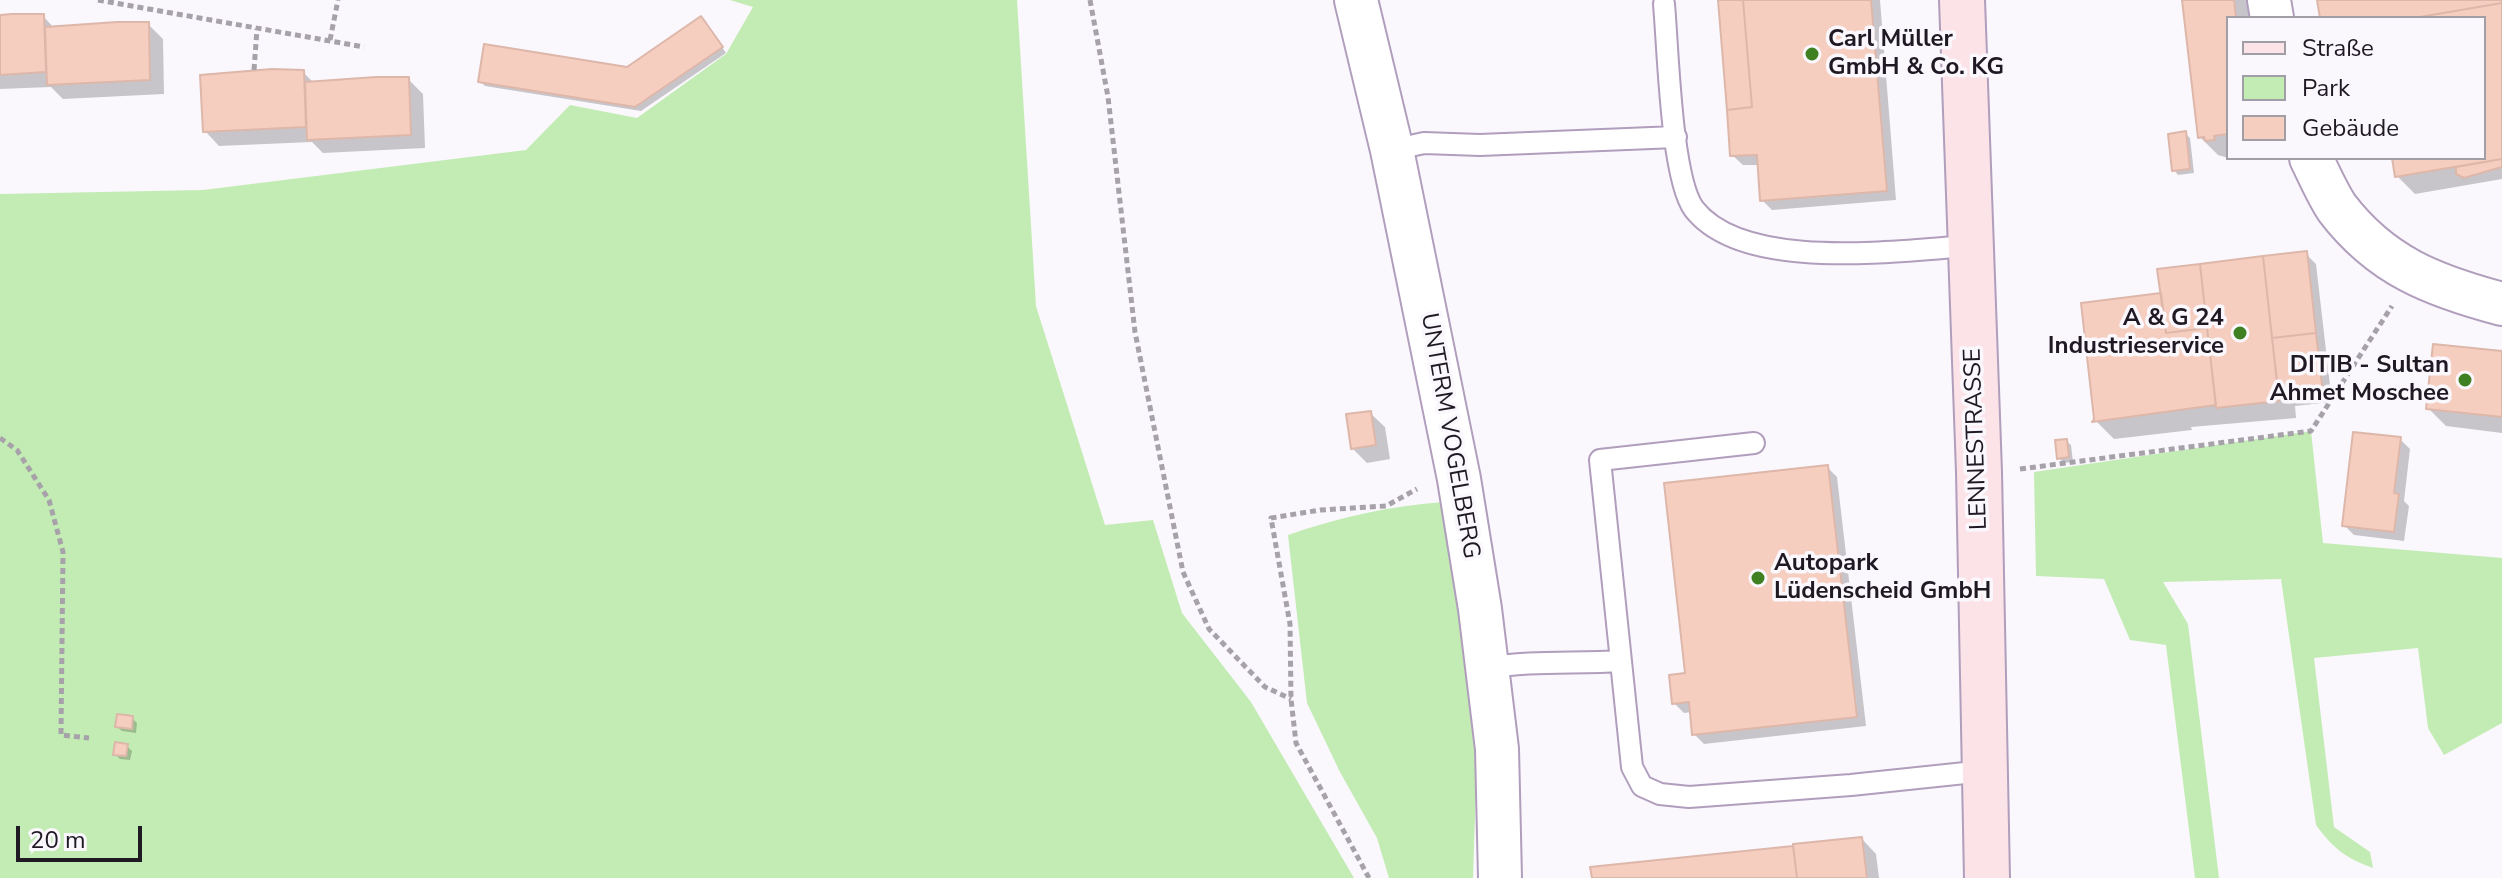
<!DOCTYPE html>
<html>
<head>
<meta charset="utf-8">
<style>
	body { margin:0 }
	#map { position:relative; width:2502px; height:878px; overflow:hidden; background:#faf7fd; font-family:"Nunito Sans",sans-serif }
	canvas { display:block }
	.legend { position:absolute; left:2226px; top:16px; width:260px; height:144px; box-sizing:border-box; background:#faf7fd; border:2px solid #a29ea6; margin:0; padding:10px 14px; list-style:none; font-size:24px; color:#1f1924 }
	.legend li { display:flex; align-items:center; gap:16px; height:40px }
	.legend b { width:40px; border:2px solid #a29ea6 }
	.scale { position:absolute; left:16px; top:826px; width:126px; height:36px; box-sizing:border-box; border:4px solid #1f1924; border-top:0; padding-left:10px; font-size:24px; line-height:28px; white-space:nowrap; color:#1f1924; -webkit-text-stroke:6px #faf7fd; paint-order:stroke }
</style>
</head>
<body>
<div id="map">
<canvas width="2502" height="878"></canvas>
<ul class="legend">
<li><b style="height:10px;background:#fce3e7"></b>Straße</li>
<li><b style="height:22px;background:#c3ecb4"></b>Park</li>
<li><b style="height:22px;background:#f6cec0"></b>Gebäude</li>
</ul>
<div class="scale">20 m</div>
</div>
<script>
const ctx = document.querySelector('canvas').getContext('2d');
ctx.lineJoin = 'round';
function paint(path, color) {
  ctx.fillStyle = color;
  ctx.fill(path, 'evenodd');
}
function stroke(path, color, width, dash) {
  ctx.strokeStyle = color;
  ctx.lineWidth = width;
  ctx.lineCap = dash ? 'butt' : 'round';
  ctx.setLineDash(dash || []);
  ctx.stroke(path);
}
function drawText(font, color, halo, rows, align = 'center') {
  ctx.font = font + ' "Nunito Sans",sans-serif';
  ctx.lineWidth = 7;
  ctx.setLineDash([]);
  ctx.textBaseline = 'middle';
  ctx.strokeStyle = halo;
  ctx.fillStyle = color;
  for (const [text, x, y, turn = 0] of rows) {
    ctx.save();
    ctx.translate(x, y);
    ctx.rotate((+turn || 0) * Math.PI / 180);
    ctx.textAlign = isNaN(turn) ? turn : align;
    if (halo) ctx.strokeText(text, 0, 0);
    ctx.fillText(text, 0, 0);
    ctx.restore();
  }
}
paint(new Path2D(`
	M730,0H1017L1036,306L1105,525L1153,520L1182,613L1251,702L1354,878H0V194L203,190L526,150L570,105L637,118L726,54L753,7Z
	M2311,431L2323,543L2502,558V723L2444,755L2428,728L2418,648L2314,658L2334,827L2370,852L2373,868C2345,858 2333,848 2316,825L2281,579L2163,582L2188,624L2219,878H2195L2166,645L2130,640L2104,579L2036,576L2034,472Z
	M1447,502L1477,756L1473,878H1389L1377,838L1340,772L1307,703L1288,535C1340,517 1392,505 1447,502Z`), '#c3ecb4');
paint(new Path2D(`
	M1720,0H1880L1896,200L1772,210L1762,200L1759,165H1743L1732,155Z
	M2184,0H2249L2251,18H2228V158L2218,155L2200,137Z
	M2327,0H2502V179L2415,194L2397,176L2394,158H2484V18H2322Z
	M43,16L55,29L148,24L163,39L164,94L63,99L51,87L0,89V19Z
	M706,23L726,53L641,111L485,86L480,81L627,69Z
	M303,72L315,84L408,79L423,94L425,148L323,153L312,142L219,146L205,131Z
	M2185,133L2190,138L2194,173L2178,175L2174,170Z
	M2306,254L2316,264L2332,402L2295,406L2296,418L2191,427L2192,430L2114,439L2096,421L2163,295L2159,270Z
	M2502,353V433L2446,426L2428,408Z
	M1370,413L1385,427L1390,459L1367,463L1352,448Z
	M2400,439L2410,449L2404,501L2409,506L2404,541L2354,535L2344,525Z
	M2066,441L2071,445L2073,462L2064,463L2059,458Z
	M1827,467L1837,477L1866,726L1704,744L1694,734L1692,712L1684,713L1674,703L1688,674Z
	M132,718L137,723L136,733L122,731L117,727Z
	M127,746L132,751L130,760L120,759L115,754Z
	M1862,839L1876,854L1879,878H1594L1592,869Z`), '#0003');
const building = new Path2D(`
	M1718,0H1743L1752,107L1727,110Z
	M1743,0H1871L1887,191L1760,201L1757,155L1730,156L1727,110L1752,107Z
	M2182,0H2234L2236,18H2228V134L2214,136L2215,140L2205,141L2204,137L2198,138Z
	M2317,0H2502V3L2414,18H2320Z
	M2502,3V159L2395,177L2392,158H2484V18H2414Z
	M12,14H44L46,72L0,75V15Z
	M701,16L723,47L635,107L478,82L484,44L627,67Z
	M117,22H149L150,80L47,85L45,27Z
	M272,69L304,70L306,127L203,132L200,75Z
	M376,77H409L411,135L307,140L305,82Z
	M2186,131L2190,169L2172,171L2168,134Z
	M2502,159V167L2464,178L2456,174V167Z
	M2307,251L2316,333L2272,338L2263,256Z
	M2263,256L2279,401L2216,408L2200,264Z
	M2200,264L2207,328L2166,333L2157,269Z
	M2161,293L2166,333L2207,328L2216,405L2092,422L2094,419L2081,303Z
	M2316,333L2323,393L2279,398L2272,338Z
	M2433,344L2502,351V417L2426,409Z
	M1371,411L1376,445L1351,449L1346,414Z
	M2353,432L2401,437L2394,493L2399,494L2394,532L2342,526Z
	M2067,439L2069,457L2057,459L2055,440Z
	M1828,465L1857,717L1692,735L1689,702L1672,704L1669,675L1685,673L1664,483Z
	M117,714L133,716L132,729L115,727Z
	M115,742L128,744L126,756L113,755Z
	M1862,837L1867,878H1797L1793,844Z
	M1793,846L1797,878H1592L1590,867Z`);
paint(building, '#f6cec0');
stroke(building, '#dcb7aa', 2);
const lane = new Path2D(`
	M1664,4C1668,48 1671,178 1694,209C1744,273 1899,250 1971,246
	M1392,150L1424,143L1480,145L1676,137
	M1754,443L1600,460L1632,767L1642,786L1660,794L1689,797L1851,785L1984,771
	M1487,668C1531,660 1576,664 1620,661`);
const street = new Path2D(`
	M1356,0L1392,150L1459,479L1480,609L1497,749L1500,878
	M2269,0L2272,18
	M2311,158C2319,174 2327,193 2337,208C2381,266 2434,286 2502,304`);
const secondary = new Path2D(`
	M1962,0L1979,472L1987,878`);
stroke(lane, '#b09ebc', 24);
stroke(street, '#b09ebc', 46);
stroke(secondary, '#b09ebc', 48);
stroke(new Path2D(`
	M98,0L364,47
	M1090,0L1108,97L1135,332L1183,572L1209,629L1265,687L1291,699
	M330,40L338,0
	M254,70L257,29
	M0,438L17,450L49,500L63,552L61,735L89,738
	M2020,469L2311,431L2392,306
	M1369,878L1296,743L1291,699L1290,624L1271,518L1320,510L1386,506L1417,489`), '#a7a2aa', 5, [6, 4]);
stroke(lane, '#fff', 20);
stroke(street, '#fff', 42);
stroke(secondary, '#fce3e7', 44);
for (const [x, y, r, color] of [
	[1812,54,8,"#3f8122"],
	[2240,333,8,"#3f8122"],
	[2465,380,8,"#3f8122"],
	[1758,578,8,"#3f8122"]
]) {
  const dot = new Path2D();
  dot.arc(x, y, r, 0, 2 * Math.PI);
  ctx.fillStyle = color;
  ctx.fill(dot);
  stroke(dot, '#faf7fd', 3);
}
drawText('bold 24px', '#1f1924', '#faf7fd', [
	["Carl Müller",1828,40],
	["GmbH & Co. KG",1828,68],
	["A & G 24",2224,319,"right"],
	["Industrieservice",2224,347,"right"],
	["DITIB - Sultan",2449,366,"right"],
	["Ahmet Moschee",2449,394,"right"],
	["Autopark",1774,564],
	["Lüdenscheid GmbH",1774,592]
], 'left');
drawText('24px', '#1f1924', '#faf7fd', [
	["UNTERM VOGELBERG",1449,436,80],
	["LENNESTRASSE",1977,439,-92]
]);
</script>
</body>
</html>
